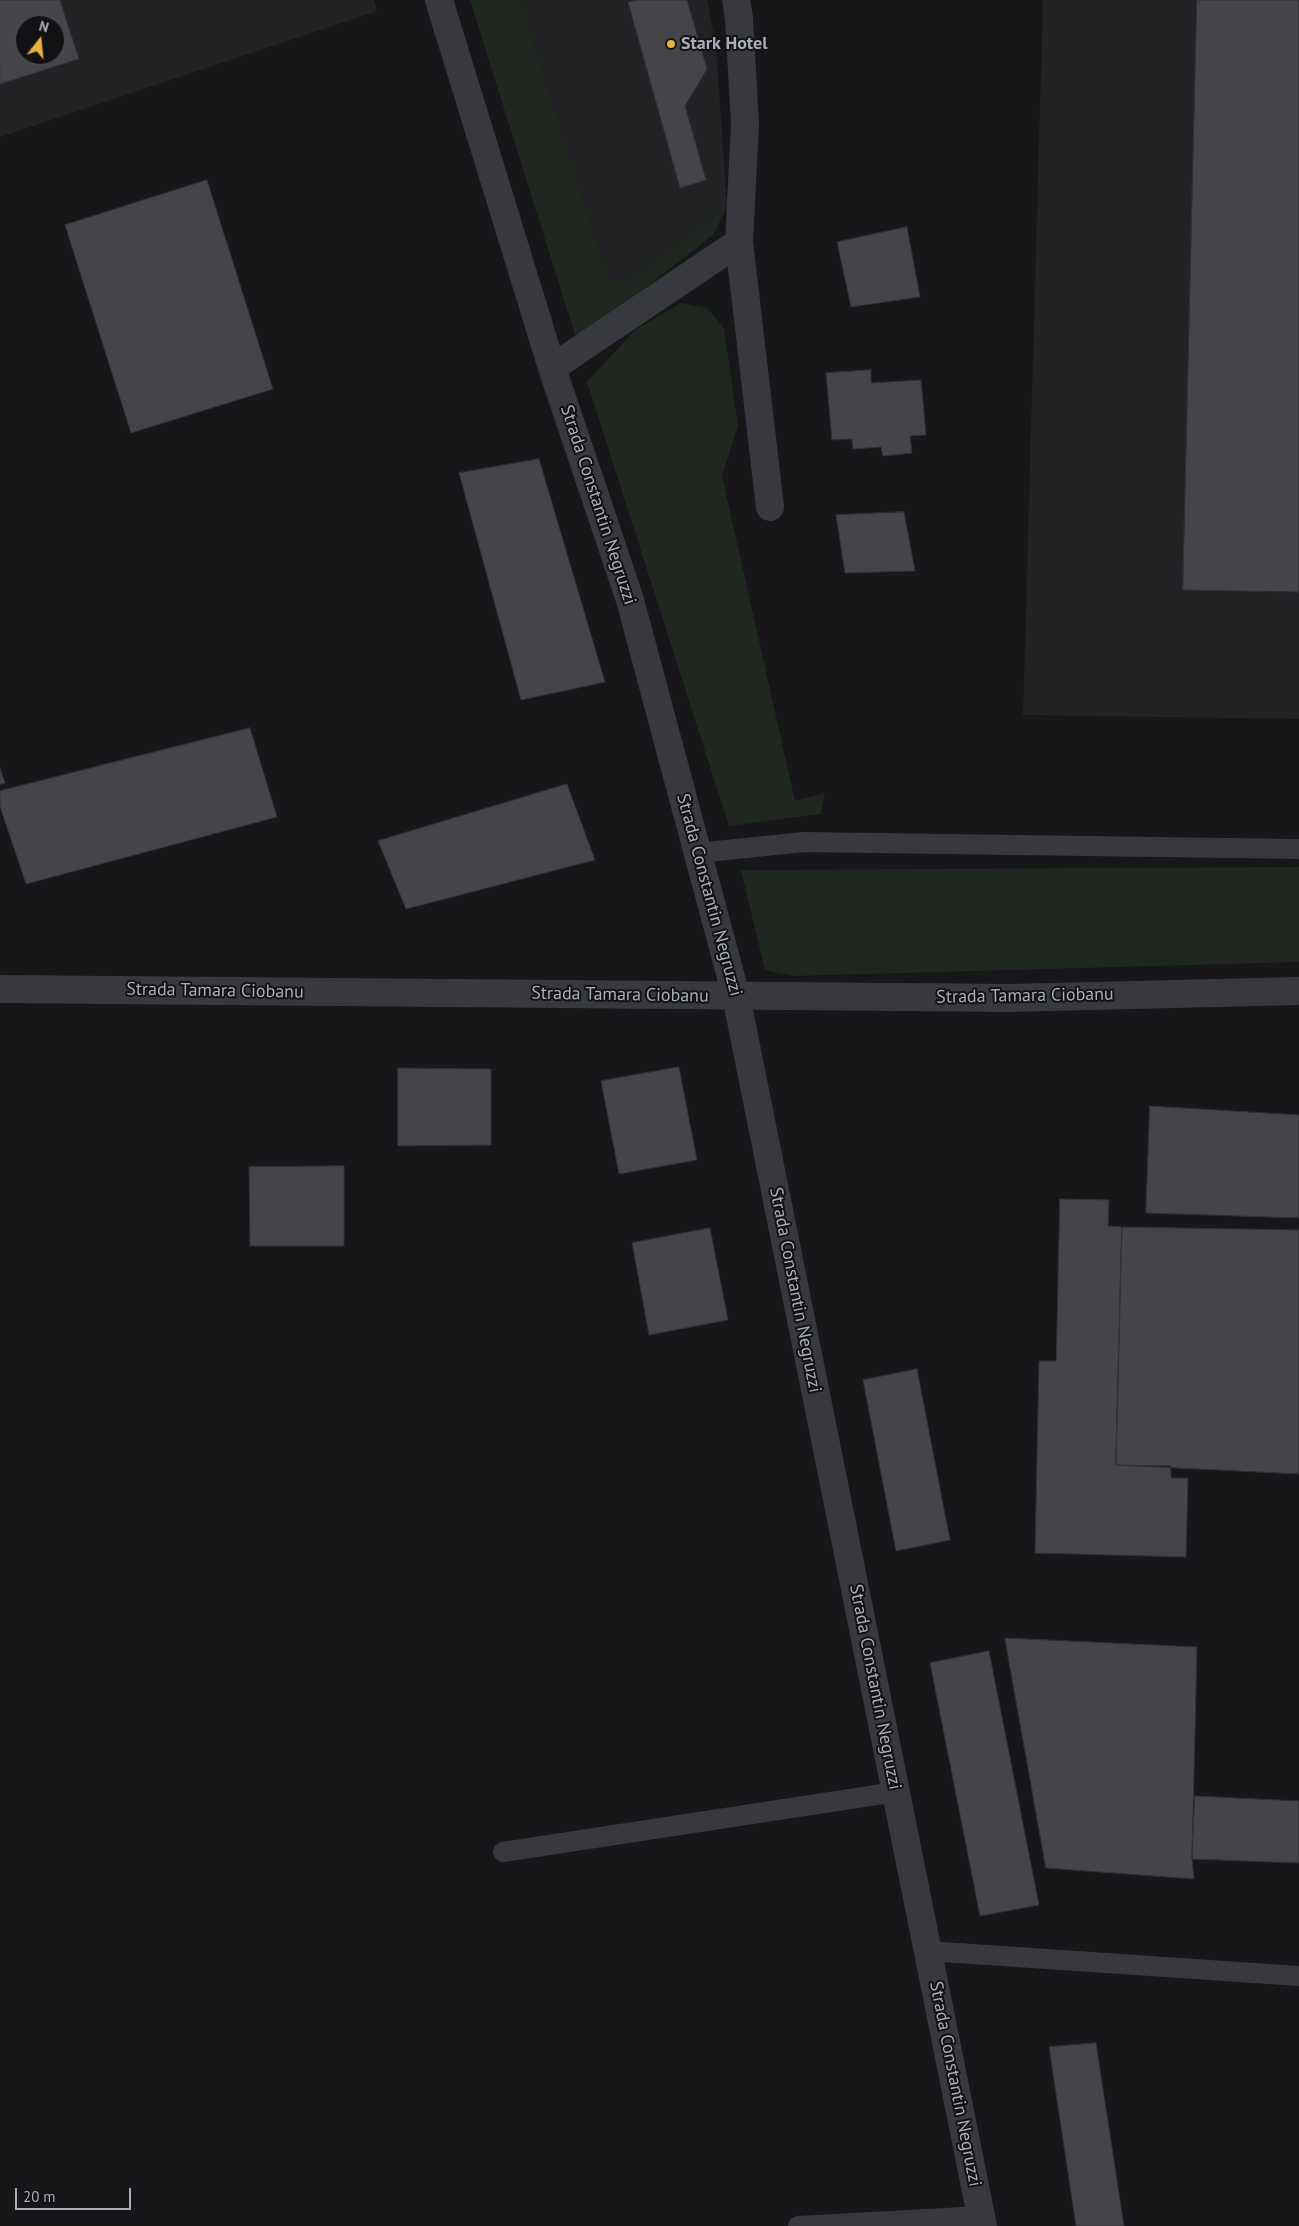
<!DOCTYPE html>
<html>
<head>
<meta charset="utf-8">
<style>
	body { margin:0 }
	#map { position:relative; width:1299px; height:2226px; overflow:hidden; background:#171719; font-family:"PT Sans",sans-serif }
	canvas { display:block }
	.north { position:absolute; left:15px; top:15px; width:50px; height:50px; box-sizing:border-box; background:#121214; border:1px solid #4f5056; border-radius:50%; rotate:16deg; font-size:14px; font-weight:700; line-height:20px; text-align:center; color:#aaaeb8 }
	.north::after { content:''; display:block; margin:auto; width:18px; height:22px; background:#e9b13f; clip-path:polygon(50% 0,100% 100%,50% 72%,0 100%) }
	.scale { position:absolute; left:15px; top:2188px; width:116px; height:22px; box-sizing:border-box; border:2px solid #aaaeb8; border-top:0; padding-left:6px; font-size:15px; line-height:18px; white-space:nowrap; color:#aaaeb8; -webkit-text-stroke:4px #121214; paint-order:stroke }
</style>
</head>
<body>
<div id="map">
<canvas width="1299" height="2226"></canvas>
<div class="north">N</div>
<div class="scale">20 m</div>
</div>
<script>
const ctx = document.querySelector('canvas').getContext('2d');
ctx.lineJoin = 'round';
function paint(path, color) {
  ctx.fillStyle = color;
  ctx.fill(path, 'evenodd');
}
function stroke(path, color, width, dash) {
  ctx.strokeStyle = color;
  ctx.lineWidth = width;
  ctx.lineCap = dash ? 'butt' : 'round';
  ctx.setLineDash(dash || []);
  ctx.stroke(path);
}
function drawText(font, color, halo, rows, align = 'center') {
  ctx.font = font + ' "PT Sans",sans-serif';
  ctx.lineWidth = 4;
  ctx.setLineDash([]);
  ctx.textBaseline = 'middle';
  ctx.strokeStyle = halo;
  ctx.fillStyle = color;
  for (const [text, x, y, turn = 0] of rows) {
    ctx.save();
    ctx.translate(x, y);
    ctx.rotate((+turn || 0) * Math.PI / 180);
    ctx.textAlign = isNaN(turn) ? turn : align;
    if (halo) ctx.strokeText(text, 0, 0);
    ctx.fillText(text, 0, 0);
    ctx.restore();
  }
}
paint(new Path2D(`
	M0,0H374L377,11L0,137ZM25,25H55V55H25Z
	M531,0H707L716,45L727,206L630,279L608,277L522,3Z
	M1043,0H1299V719L1023,715Z`), '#232326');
paint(new Path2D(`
	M470,0H531L522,3L608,277L630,279L727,206L714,234L577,341Z
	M681,303L707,308L724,328L738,426L722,476L795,801L825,793L821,814L729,826L587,382L636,329Z
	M1299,867V962L793,976L765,970L741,870Z`), '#1f2720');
const building = new Path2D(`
	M0,0H60L79,59L0,84ZM25,25H55V55H25Z
	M637,0H687L707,69L685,106L706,180L680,188L628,2Z
	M1197,0H1299V592L1183,590Z
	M207,180L273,389L131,433L65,225Z
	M907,227L920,297L851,307L837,242Z
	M871,370V383L921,380L926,435L910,436L912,453L883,456L881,447L853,449L852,439L832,440L826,373Z
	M539,459L605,682L521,700L459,473Z
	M904,512L915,571L845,573L836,515Z
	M250,728L277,817L26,884L0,807V791Z
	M0,768L5,783L0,785Z
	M567,784L595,860L406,909L378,841Z
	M679,1067L697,1160L619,1174L601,1081Z
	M398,1068L491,1069V1145L398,1146Z
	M1150,1106L1299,1115V1218L1146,1213Z
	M344,1166V1246H250L249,1167Z
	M1060,1199L1109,1200L1108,1226L1122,1227L1116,1465L1171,1466V1478H1188L1186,1557L1035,1553L1039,1361H1056Z
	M1122,1227L1299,1230V1474L1116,1465Z
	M710,1228L728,1320L649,1335L632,1243Z
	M917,1369L950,1540L896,1551L863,1380Z
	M1005,1638L1197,1647L1192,1859L1194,1879L1046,1868Z
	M989,1651L1039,1905L980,1916L930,1663Z
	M1195,1796L1299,1801V1863L1192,1859Z
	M1096,2043L1124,2226H1076L1049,2047Z`);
paint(building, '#444449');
stroke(building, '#313135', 1);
stroke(new Path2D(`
	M698,853L804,842L1299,849
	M503,1852L896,1792
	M928,1951L1299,1976
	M798,2226L982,2216`), '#38393e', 20);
stroke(new Path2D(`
	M439,0L552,368L630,600L736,996L983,2226
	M736,0L739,18L745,124L739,242L770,507
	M552,368L739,242
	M0,989L1009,998L1299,991`), '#38393e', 28);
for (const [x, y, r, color] of [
	[671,44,5,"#e9b13f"]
]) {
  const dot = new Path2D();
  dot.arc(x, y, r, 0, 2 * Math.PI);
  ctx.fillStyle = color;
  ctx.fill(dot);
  stroke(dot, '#121214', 2);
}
drawText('bold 18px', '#aaaeb8', '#121214', [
	["Stark Hotel",681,44]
], 'left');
drawText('18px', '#aaaeb8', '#121214', [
	["Strada Constantin Negruzzi",598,505,72],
	["Strada Constantin Negruzzi",709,895,75],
	["Strada Tamara Ciobanu",215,991,1],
	["Strada Tamara Ciobanu",620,995,1],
	["Strada Tamara Ciobanu",1025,996,-1],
	["Strada Constantin Negruzzi",795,1290,79],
	["Strada Constantin Negruzzi",875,1687,79],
	["Strada Constantin Negruzzi",955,2084,79]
]);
</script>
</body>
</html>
